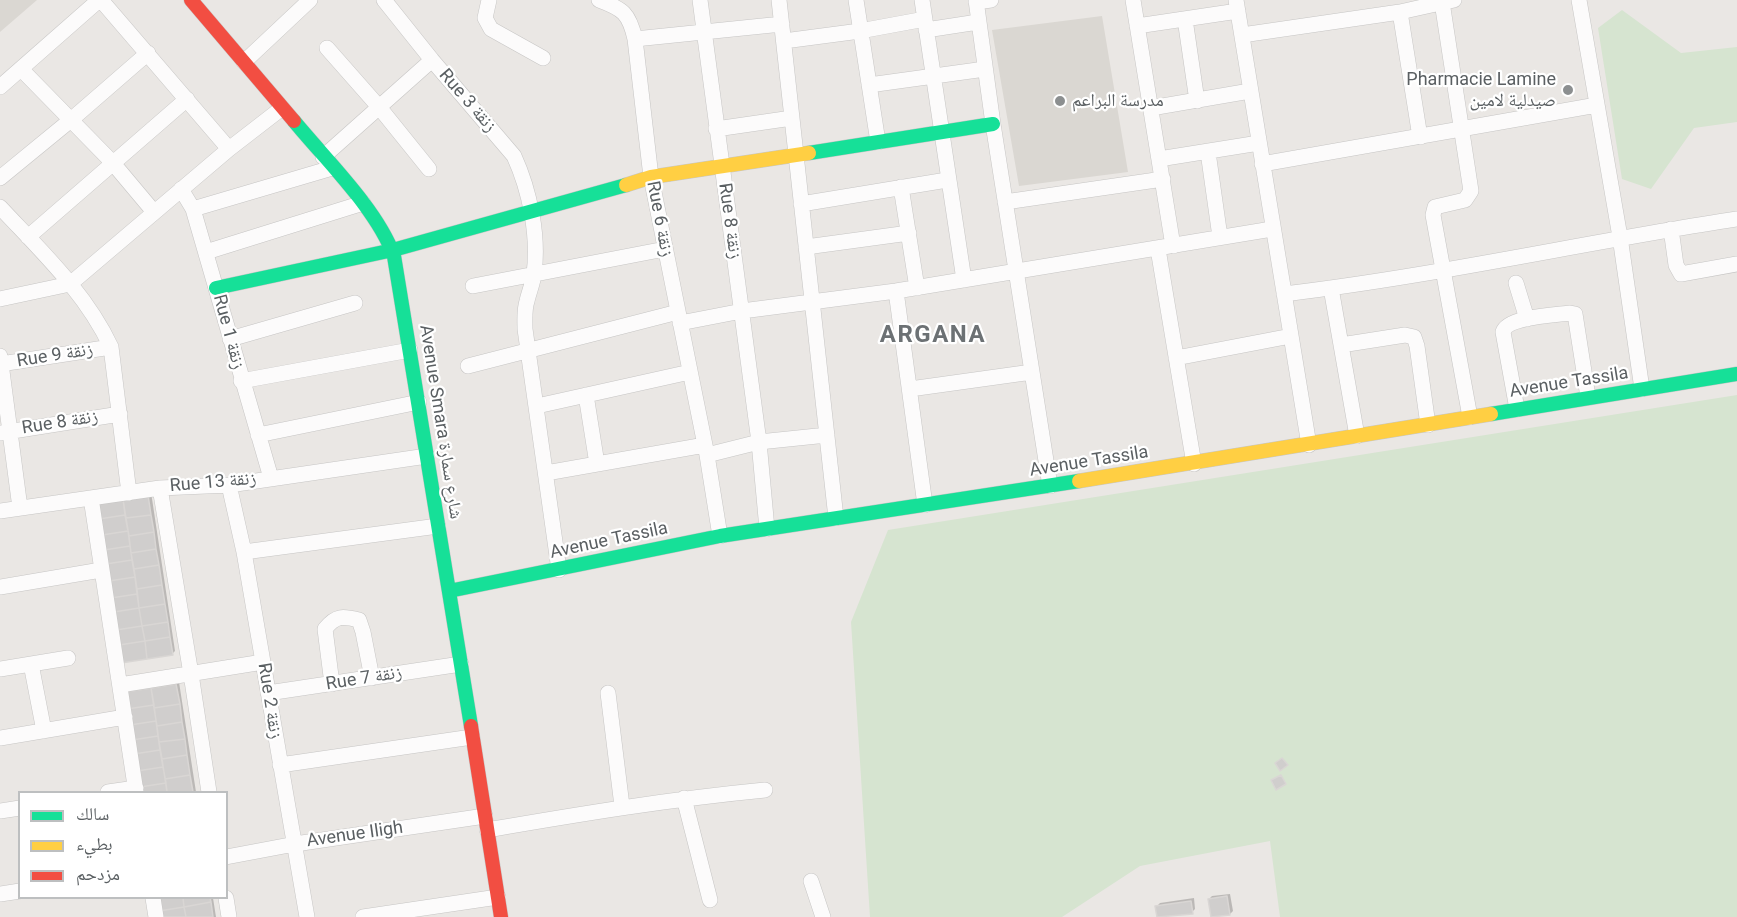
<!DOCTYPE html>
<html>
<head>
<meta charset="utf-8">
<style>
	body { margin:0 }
	#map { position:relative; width:1737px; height:917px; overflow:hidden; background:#eae7e4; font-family:Roboto,"Noto Naskh Arabic",sans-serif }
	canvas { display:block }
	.legend { position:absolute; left:18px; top:791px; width:210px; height:108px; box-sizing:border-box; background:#fff; border:2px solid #bdbfc0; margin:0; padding:8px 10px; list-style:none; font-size:18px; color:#5a5f62 }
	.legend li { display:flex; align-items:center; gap:12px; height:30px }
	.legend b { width:30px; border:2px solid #bdbfc0 }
</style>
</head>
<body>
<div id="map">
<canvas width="1737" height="917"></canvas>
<ul class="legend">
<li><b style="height:8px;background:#16e098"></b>سالك</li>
<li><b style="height:8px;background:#ffcf43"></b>بطيء</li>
<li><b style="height:8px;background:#f24e42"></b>مزدحم</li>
</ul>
</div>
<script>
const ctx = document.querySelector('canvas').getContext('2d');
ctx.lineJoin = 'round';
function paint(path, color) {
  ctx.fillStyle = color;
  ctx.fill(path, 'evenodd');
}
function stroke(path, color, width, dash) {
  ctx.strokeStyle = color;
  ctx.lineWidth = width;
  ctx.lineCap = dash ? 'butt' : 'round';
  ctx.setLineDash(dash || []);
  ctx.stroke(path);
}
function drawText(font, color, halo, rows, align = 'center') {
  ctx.font = font + ' Roboto,"Noto Naskh Arabic",sans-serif';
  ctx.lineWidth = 4.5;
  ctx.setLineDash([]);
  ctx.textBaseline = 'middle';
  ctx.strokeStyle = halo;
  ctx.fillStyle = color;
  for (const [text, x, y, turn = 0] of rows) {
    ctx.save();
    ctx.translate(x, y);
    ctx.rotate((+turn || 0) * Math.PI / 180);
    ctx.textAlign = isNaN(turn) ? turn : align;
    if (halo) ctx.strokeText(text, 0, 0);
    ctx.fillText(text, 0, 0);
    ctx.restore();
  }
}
paint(new Path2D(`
	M0,0H37L0,32Z
	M1102,16L1128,172L1019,186L992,30Z`), '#dad7d2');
paint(new Path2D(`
	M1622,10L1681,53L1737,47V122L1694,128L1651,189L1622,179L1598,28Z
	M1737,395V917H1280L1270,841L1140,866L1062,917H870L851,622L888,530Z`), '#d6e4d0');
paint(new Path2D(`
	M151,492L175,651L172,654L123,662L98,503Z
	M179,682L196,792H142L127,693L130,690Z
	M1230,894L1233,911L1230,914L1209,899L1212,896Z
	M158,898H213L216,917H161Z
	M1194,898L1195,909L1192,912L1158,917L1157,906L1160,903Z`), '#0003');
const building = new Path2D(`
	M148,495L151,515L126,518L123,499Z
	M123,499L125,515L99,519L97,503Z
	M125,515L128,531L102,535L99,519Z
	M151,515L154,532L129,536L126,518Z
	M128,531L130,546L104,550L102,535Z
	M154,532L156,549L131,553L129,536Z
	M130,546L132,560L106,564L104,550Z
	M156,549L159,565L134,569L131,553Z
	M132,560L135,577L109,581L106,564Z
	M159,565L162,585L137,589L134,569Z
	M135,577L137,594L111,598L109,581Z
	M162,585L165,604L139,608L137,589Z
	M137,594L139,608L114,612L111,598Z
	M165,604L168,622L142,626L139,608Z
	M139,608L142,626L116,630L114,612Z
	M168,622L170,637L145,641L142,626Z
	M142,626L145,641L119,645L116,630Z
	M170,637L173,655L147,659L145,641Z
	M145,641L147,659L121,663L119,645Z
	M176,684L180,704L154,708L151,688Z
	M151,688L154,705L127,709L125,692Z
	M180,704L182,722L157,726L154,708Z
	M154,705L156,721L130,725L127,709Z
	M156,721L158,736L132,740L130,725Z
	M182,722L185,739L159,742L157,726Z
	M158,736L160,750L134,754L132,740Z
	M185,739L187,755L162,759L159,742Z
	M160,750L163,767L137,771L134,754Z
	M187,755L190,775L165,779L162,759Z
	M1282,758L1288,765L1280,771L1275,763Z
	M163,767L166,783L140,787L137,771Z
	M190,775L193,792H167L165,779Z
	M1281,775L1286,784L1276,790L1271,780Z
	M166,783L167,792H140V787Z
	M1227,896L1230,915L1211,917L1208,899Z
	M157,898H183L184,907L159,911Z
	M183,898H210L211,902L184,907Z
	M1191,901L1193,914L1157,917L1155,906Z
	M211,902L213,917H186L184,907Z
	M184,907L186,917H160L159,911Z`);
paint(building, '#d0cecd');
stroke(building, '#d9d6d4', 1.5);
const street = new Path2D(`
	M101,0L229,149
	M384,0L432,60L514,156C530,191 539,236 534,274C533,283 529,292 527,301C524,310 525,320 525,329L559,570
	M489,0L485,18L491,29L543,58
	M599,0C623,9 629,13 635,39L651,177L707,455L720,536
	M700,0L759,442L767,529
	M779,0L836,518
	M856,0L878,142
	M922,0L964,280
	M976,0L993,124L1050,486
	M1133,0L1173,246
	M1236,0L1309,445
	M1579,0L1620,237L1642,389
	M976,2L991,0
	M1442,2L1471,191L1465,200L1435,207L1433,215L1470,417
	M1400,12L1420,137
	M1185,19L1197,101
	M1137,26L1238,11
	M926,30L978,22
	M1242,35L1400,12L1454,0
	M635,39L782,24
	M784,41L860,31L925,19
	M327,48L379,107L429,169
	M244,62L310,0
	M22,70L112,162L154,212
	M869,85L985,69
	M0,87L99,0
	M1151,108L1250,91
	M716,129L792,118
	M1208,152L1220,237
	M323,157L432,60
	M1159,159L1259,143
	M1262,164L1597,105
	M0,178L72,119L148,53
	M901,187L917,288
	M181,189L193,209L271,478
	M1005,202L1163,179
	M801,204L947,180
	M0,207C40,250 86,293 111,347L129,493
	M193,209L332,168
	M1671,229L1676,265L1681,274L1737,264
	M28,237L187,99
	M806,247L909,233
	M1158,249L1194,464
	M206,252L363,203
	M1516,283L1527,319
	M473,286L665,249
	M1331,288L1357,436
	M896,291L925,505
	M1284,294C1436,276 1586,242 1737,219
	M0,299L70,284L229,149L282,108
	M680,323L742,311L896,291L1272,229
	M230,339L355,303
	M1341,345L1405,335L1414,337L1417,346L1428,425
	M0,356L20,508
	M1176,358L1291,336
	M0,364L111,347
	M468,366L678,312
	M241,381L410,350
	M910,389L1032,372
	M586,395L597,464
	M537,406L690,372
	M1517,409L1503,332C1507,317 1555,315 1570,313L1575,314L1588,397
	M0,433L120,414
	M258,435L419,402
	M707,455L759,442L827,435
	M546,473L705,445
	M229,485L244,552L307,917
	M160,488L191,674L209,792
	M91,498L136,792
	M0,511L160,488L229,485L427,456
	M244,552L438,526
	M0,587L101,570
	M31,664L44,731
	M0,669L68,658
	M332,684L325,629C336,615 343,616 359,620L363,632L372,678
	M120,685L263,662
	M268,693L461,664
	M608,693L622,806
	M0,738L125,717
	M280,765L472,737
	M108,792L136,788
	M684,798L710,900
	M0,811L20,808
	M487,830C580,814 671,799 765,790
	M226,857L295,844L485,816
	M811,881L823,917
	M0,894L20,891
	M153,898L156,917
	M226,898L229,917
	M363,917L498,897`);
const fast = new Path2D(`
	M294,121C326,160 377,209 394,256L471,726
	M809,153L993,124
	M216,288L393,250L626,185
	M1491,414L1737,374
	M449,591L720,536L1079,481`);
const slow = new Path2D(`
	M626,185L651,177L809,153
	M1079,481L1491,414`);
const jam = new Path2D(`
	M191,0L294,121
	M471,726L501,917`);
stroke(street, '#c6c5c4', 16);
stroke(fast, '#c6c6c6', 15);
stroke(slow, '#c6c6c6', 15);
stroke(jam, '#c6c6c6', 15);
stroke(street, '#fcfbfb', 15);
stroke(fast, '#16e098', 14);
stroke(slow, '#ffcf43', 14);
stroke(jam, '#f24e42', 14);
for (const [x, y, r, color] of [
	[1568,90,6,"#8c8f90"],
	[1060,101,6,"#8c8f90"]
]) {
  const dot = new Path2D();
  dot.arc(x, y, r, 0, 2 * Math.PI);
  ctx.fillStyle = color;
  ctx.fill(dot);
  stroke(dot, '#fff', 2);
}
drawText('18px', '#5a5f62', '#fff', [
	["Pharmacie Lamine",1556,80],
	["صيدلية لامين",1556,101],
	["مدرسة البراعم",1072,101,"left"]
], 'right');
drawText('18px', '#5a5f62', '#fff', [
	["Rue 3 زنقة",467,101,49],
	["Rue 6 زنقة",659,219,79],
	["Rue 8 زنقة",729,221,82],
	["Rue 1 زنقة",228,332,75],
	["Rue 9 زنقة",55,356,-9],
	["Avenue Tassila",1569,383,-9],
	["Avenue Smara شارع سمارة",440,422,81],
	["Rue 8 زنقة",60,423,-9],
	["Avenue Tassila",1089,462,-9],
	["Rue 13 زنقة",213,483,-5],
	["Avenue Tassila",609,541,-12],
	["Rue 7 زنقة",364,679,-9],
	["Rue 2 زنقة",269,701,81],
	["Avenue Iligh",355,835,-8]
]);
ctx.letterSpacing = '1.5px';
drawText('bold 24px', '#6c7174', '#fff', [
	["ARGANA",933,336]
]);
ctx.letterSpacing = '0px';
</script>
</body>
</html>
